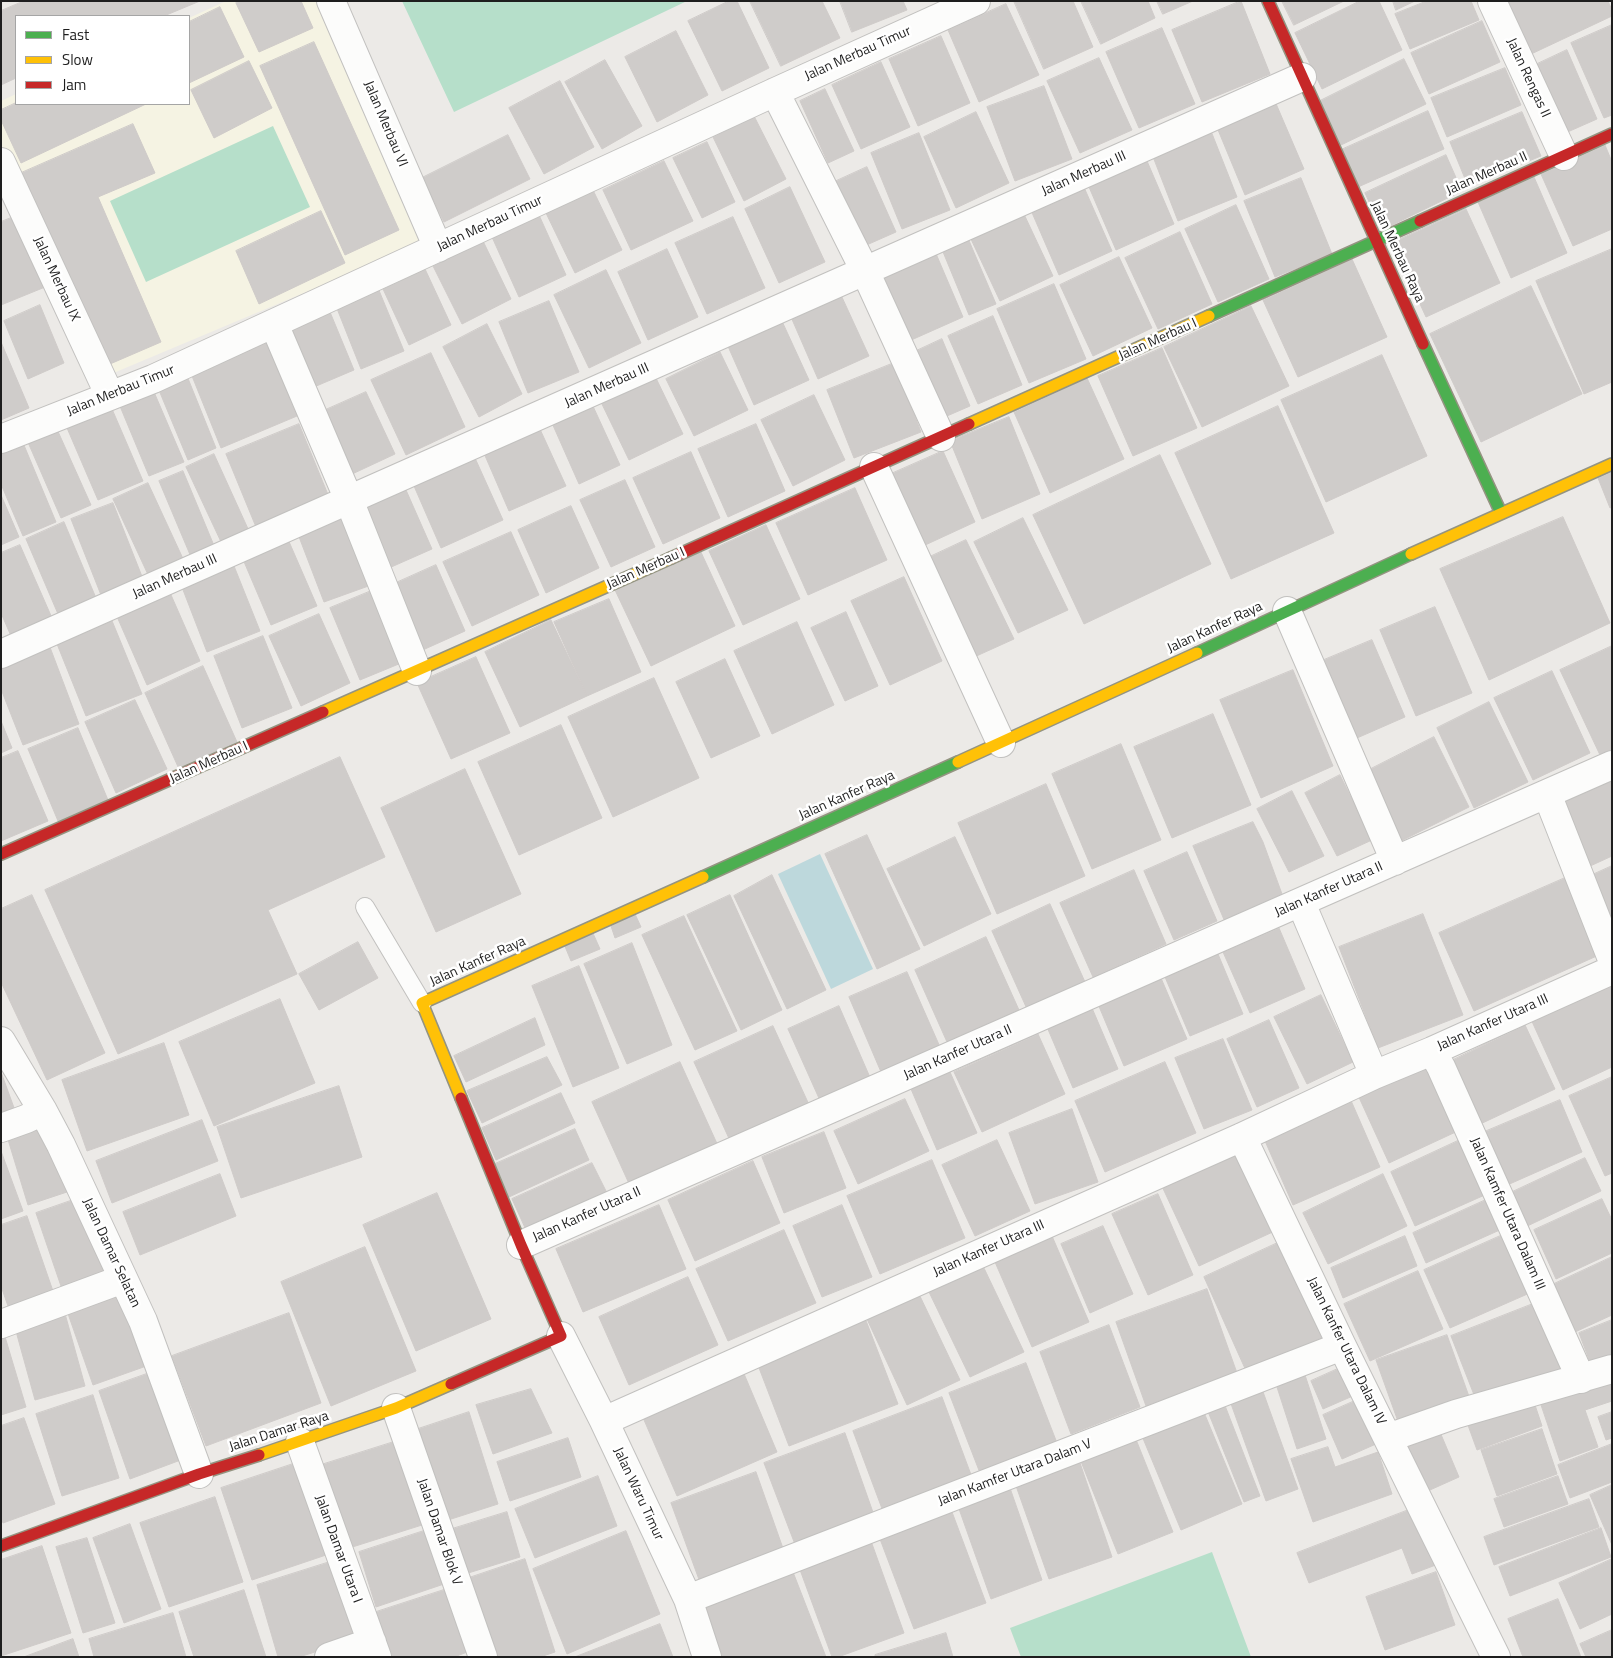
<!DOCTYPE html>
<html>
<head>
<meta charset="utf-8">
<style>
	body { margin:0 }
	#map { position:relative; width:1613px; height:1658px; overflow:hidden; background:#eceae7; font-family:"Titillium Web",sans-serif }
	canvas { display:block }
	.frame { position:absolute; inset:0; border:2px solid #1e1e1e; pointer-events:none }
	.legend { position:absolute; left:15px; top:15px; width:175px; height:90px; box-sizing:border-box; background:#fff; border:1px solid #a5a5a5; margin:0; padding:6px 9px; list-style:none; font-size:15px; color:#1e1e1e }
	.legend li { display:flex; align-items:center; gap:10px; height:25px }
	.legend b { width:25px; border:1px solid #a5a5a5 }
</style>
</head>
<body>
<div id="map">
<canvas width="1613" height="1658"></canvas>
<div class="frame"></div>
<ul class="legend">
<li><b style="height:6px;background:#4caf50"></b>Fast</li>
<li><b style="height:6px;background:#ffc107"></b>Slow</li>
<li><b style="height:6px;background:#c62828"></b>Jam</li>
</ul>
</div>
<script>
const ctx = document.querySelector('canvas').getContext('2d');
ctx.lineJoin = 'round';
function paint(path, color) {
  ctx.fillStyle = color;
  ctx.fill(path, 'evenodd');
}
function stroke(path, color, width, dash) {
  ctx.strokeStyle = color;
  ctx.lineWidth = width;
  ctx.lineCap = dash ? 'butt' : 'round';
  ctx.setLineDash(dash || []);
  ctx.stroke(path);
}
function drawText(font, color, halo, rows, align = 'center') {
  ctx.font = font + ' "Titillium Web",sans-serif';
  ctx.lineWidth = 5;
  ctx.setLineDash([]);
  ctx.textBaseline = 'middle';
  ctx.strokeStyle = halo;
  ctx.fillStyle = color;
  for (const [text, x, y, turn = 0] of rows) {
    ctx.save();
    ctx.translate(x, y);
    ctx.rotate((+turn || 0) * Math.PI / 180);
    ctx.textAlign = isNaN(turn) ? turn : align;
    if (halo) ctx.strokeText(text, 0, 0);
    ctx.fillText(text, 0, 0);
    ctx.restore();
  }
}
paint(new Path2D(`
	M226,1H320L425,242L104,377L1,158V101L16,94V104H189V18Z`), '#f5f3e3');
paint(new Path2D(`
	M402,1H687L454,112Z
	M273,126L310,207L146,282L110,201Z
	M1212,1552L1251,1657H1021L1010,1628Z`), '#b6dfca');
paint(new Path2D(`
	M820,854L873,969L831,989L778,874Z`), '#bdd8dc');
const building = new Path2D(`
	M24,1H200L164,16H16V78L1,85V11Z
	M239,1H301L313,28L259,52L236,3Z
	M729,1H737L769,68L722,91L688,21Z
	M750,1H822L840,38L781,66Z
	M840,1H903L907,10L852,32Z
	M1014,1H1073L1093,47L1044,69Z
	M1081,1H1148L1155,18L1101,44Z
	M1157,1H1193L1163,14Z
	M1241,1L1270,74L1202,102L1172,30Z
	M1282,1H1344L1294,25Z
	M1360,1H1379L1402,50L1322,89L1295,33Z
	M1393,1H1415L1396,10Z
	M1427,1H1471L1479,20L1410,49L1395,14Z
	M1504,1H1608L1612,10V16L1529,55Z
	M1006,4L1039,75L979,102L948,30Z
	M220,7L244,57L189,83V22Z
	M1482,21L1500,62L1429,94L1411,53Z
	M1612,25V115L1604,118L1571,43Z
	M1162,28L1195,104L1139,128L1106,52Z
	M676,31L708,95L657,122L625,57Z
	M941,36L970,103L918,126L889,59Z
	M314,42L399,230L345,255L260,66Z
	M1567,50L1597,119L1563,134L1533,66Z
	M1099,58L1132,130L1080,153L1047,81Z
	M1404,59L1426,104L1341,145L1320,101Z
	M605,60L642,126L602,149L565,82Z
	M249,61L272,108L214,138L191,90Z
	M881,62L910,127L861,149L832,85Z
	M1505,68L1521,105L1447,137L1431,98Z
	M560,81L594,147L544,174L509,108Z
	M1044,86L1072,159L1015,181L987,107Z
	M825,89L854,151L828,163L800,101Z
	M1274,99L1304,169L1245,195L1216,125Z
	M16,103V104H146L21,163L1,120V110Z
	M1428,111L1444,149L1358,187L1341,150Z
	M976,112L1009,183L956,208L924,137Z
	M1522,112L1541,156L1468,186L1450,142Z
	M754,116L786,179L744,201L713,137Z
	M133,124L155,173L98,197L161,342L103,367L19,174Z
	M1209,126L1237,197L1178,221L1150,149Z
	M919,133L950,210L902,229L871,153Z
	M508,135L530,179L444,222L422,178Z
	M707,142L735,202L702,218L673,158Z
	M1605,145L1612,162V229L1573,246L1541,174Z
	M1144,154L1174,224L1116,250L1086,180Z
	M1446,155L1462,191L1382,230L1365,193Z
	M664,161L693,221L631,250L603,190Z
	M867,167L896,232L862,247L832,183Z
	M1534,177L1567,253L1511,278L1478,202Z
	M1301,178L1332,254L1275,277L1244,201Z
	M1083,185L1112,251L1059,275L1030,208Z
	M790,187L825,262L779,283L745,209Z
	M592,188L622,250L575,273L545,211Z
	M1236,205L1269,279L1218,302L1185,229Z
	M1466,209L1500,283L1426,317L1392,243Z
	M321,211L345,263L259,304L236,251Z
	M1023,212L1053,276L1000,301L970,237Z
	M21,214L50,285L1,305V222Z
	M539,215L566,275L519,297L492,237Z
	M733,217L765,288L707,314L675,243Z
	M1180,232L1212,304L1158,329L1125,258Z
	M967,236L996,304L969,315L941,247Z
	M483,241L511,299L462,324L433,266Z
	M667,249L698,317L648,340L618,272Z
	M934,249L963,317L909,341L879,273Z
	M1612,249V382L1584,394L1536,281Z
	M1119,257L1152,328L1093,356L1060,285Z
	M1352,259L1387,337L1298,377L1263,300Z
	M425,269L451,325L409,345L383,289Z
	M606,270L641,343L589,368L554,295Z
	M1054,284L1086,359L1029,383L997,309Z
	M1531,286L1582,394L1481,442L1430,334Z
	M378,288L404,351L361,369L336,306Z
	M841,295L869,356L818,379L791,317Z
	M549,301L579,372L528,393L499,322Z
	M40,305L64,363L28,379L4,321Z
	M1251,306L1289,386L1202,427L1164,347Z
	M330,312L354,370L314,387L290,328Z
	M993,316L1022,385L978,404L948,336Z
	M781,319L809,380L754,405L727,344Z
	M487,324L522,394L479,417L443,347Z
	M942,339L970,406L940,419L912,353Z
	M266,340L297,416L221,448L190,371Z
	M1,342L29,408L1,420Z
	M1162,348L1197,428L1133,456L1098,376Z
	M720,352L748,410L694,436L666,379Z
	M431,353L465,427L406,455L371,380Z
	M1382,355L1427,456L1326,502L1281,400Z
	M894,363L921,432L854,458L827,390Z
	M185,371L216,448L188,460L156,383Z
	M654,374L683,434L629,460L600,400Z
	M1087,378L1124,459L1050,493L1014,412Z
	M151,385L184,462L149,476L117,399Z
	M366,392L395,454L350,475L321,412Z
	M814,395L845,460L793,486L761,420Z
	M109,402L143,481L98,500L64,421Z
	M592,404L620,465L579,484L552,423Z
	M1278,406L1334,533L1231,579L1175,453Z
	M1009,417L1040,494L982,519L950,441Z
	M299,424L329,497L256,527L226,454Z
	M756,424L785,491L728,517L698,449Z
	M56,427L91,505L61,518L27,440Z
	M539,427L566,486L509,511L483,451Z
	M21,438L56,522L23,536L1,484V447Z
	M943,451L975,522L923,546L891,474Z
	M691,452L720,518L663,544L633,478Z
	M214,454L249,531L222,544L186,467Z
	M1160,455L1211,564L1084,624L1033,515Z
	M475,458L503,520L441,548L414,486Z
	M183,471L215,548L191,557L159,481Z
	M1612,472V507L1610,508L1598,478Z
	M625,480L655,547L611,567L580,500Z
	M148,483L185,563L150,579L113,499Z
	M855,488L887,560L808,595L776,523Z
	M406,490L432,549L389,568L363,508Z
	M1,495L19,537L1,545Z
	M113,503L143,579L101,595L71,519Z
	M571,506L599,568L546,593L518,530Z
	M346,510L374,584L324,602L296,529Z
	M1563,517L1610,623L1489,680L1440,569Z
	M1023,518L1068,610L1018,633L974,542Z
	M64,522L96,598L58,614L26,539Z
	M766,525L800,599L743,625L709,551Z
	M511,532L539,595L472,626L443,562Z
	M287,537L317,606L271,625L242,557Z
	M966,540L1014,639L972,658L919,562Z
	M20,545L52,618L11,636L1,613V553Z
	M700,550L735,626L651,666L615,590Z
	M232,561L260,631L207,652L180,582Z
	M436,565L465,631L416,653L387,587Z
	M904,577L942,661L890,685L851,601Z
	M168,588L200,661L147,685L115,612Z
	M376,589L406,661L360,680L330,608Z
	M609,599L641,672L587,696L554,622Z
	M1435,607L1472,693L1416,716L1380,630Z
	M108,611L142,694L86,716L53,634Z
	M846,612L878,686L845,701L811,628Z
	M319,614L350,683L301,706L269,636Z
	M551,620L587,696L520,727L485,652Z
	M797,622L834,705L772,734L734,651Z
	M263,636L292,708L242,728L214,656Z
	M1372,640L1405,717L1357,738L1324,660Z
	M48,642L79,724L23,745L1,689V661Z
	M1612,646V749L1600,755L1560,670Z
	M476,657L510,733L451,759L417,683Z
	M725,659L760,736L711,758L676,682Z
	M203,666L237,742L179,769L145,693Z
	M1293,670L1333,766L1261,798L1220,700Z
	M1552,671L1590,753L1533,780L1494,698Z
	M654,678L699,778L613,817L568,717Z
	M135,700L167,769L116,793L85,722Z
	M1489,702L1528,782L1474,808L1437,728Z
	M1213,714L1251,805L1172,838L1134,747Z
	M1,721L12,748L1,753Z
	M561,725L602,818L519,855L478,762Z
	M78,728L108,800L58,821L28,749Z
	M1434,737L1469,807L1397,843L1363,773Z
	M1121,744L1161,840L1092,869L1052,774Z
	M18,751L48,821L1,841V758Z
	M340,757L385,857L268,910L297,974L118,1054L45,890Z
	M465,769L521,894L436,932L381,808Z
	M1612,773V856L1588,867L1557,797Z
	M1340,775L1372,840L1337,856L1305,793Z
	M1046,784L1085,876L997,914L958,823Z
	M1292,791L1324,856L1289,872L1257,809Z
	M1253,822L1263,842L1282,894L1225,922L1193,846Z
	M867,835L920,949L877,969L825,854Z
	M955,837L991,914L924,946L887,869Z
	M1187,852L1217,921L1174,940L1144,871Z
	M1612,866V925L1590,876Z
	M1134,870L1166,944L1093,977L1060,903Z
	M772,875L826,990L787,1009L734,896Z
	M1565,878L1599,955L1474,1011L1439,933Z
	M32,895L105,1053L47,1080L1,982V909Z
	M730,895L782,1010L741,1030L687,915Z
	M1050,904L1085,982L1027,1009L992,931Z
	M635,914L641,927L615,938L611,926Z
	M1423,914L1463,1015L1378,1048L1339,947Z
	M684,916L737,1031L695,1050L642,935Z
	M1279,928L1305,989L1250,1013L1223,952Z
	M592,931L600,949L571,961L564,944Z
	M986,937L1019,1010L947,1042L915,970Z
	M358,942L378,978L319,1010L299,974Z
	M632,943L672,1045L627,1064L584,964Z
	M1218,954L1243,1014L1190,1036L1165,977Z
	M579,966L619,1068L573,1087L532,986Z
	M907,972L940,1047L881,1072L849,997Z
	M1161,978L1187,1039L1124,1066L1098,1004Z
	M1609,980L1612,986V1067L1563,1090L1530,1017Z
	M1321,995L1353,1062L1307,1084L1274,1017Z
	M280,999L315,1083L214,1126L179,1042Z
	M839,1006L872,1082L822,1105L788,1029Z
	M1092,1008L1118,1069L1073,1088L1047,1027Z
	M535,1018L545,1045L466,1082L454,1056Z
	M1269,1020L1299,1088L1257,1107L1227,1039Z
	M1525,1025L1555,1089L1476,1126L1447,1063Z
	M773,1026L811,1109L732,1145L694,1062Z
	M1038,1034L1065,1094L982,1132L954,1072Z
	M1223,1039L1252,1110L1204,1129L1175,1058Z
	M164,1043L189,1115L87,1151L62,1080Z
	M547,1057L562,1085L482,1123L467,1091Z
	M1428,1060L1460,1130L1389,1163L1357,1093Z
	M680,1062L719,1148L631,1188L592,1102Z
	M1165,1062L1196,1133L1105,1172L1075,1101Z
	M1,1072L17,1116L1,1122Z
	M950,1072L977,1133L937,1150L911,1089Z
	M1612,1077V1173L1605,1176L1569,1096Z
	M339,1086L362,1157L241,1198L217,1127Z
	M561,1093L575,1123L496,1160L482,1128Z
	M1349,1096L1380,1167L1293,1205L1262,1134Z
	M905,1099L929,1151L858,1184L834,1131Z
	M1560,1100L1582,1152L1505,1186L1482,1133Z
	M1072,1109L1098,1182L1035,1204L1009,1133Z
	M202,1120L218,1161L112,1203L96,1161Z
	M42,1121L73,1190L28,1205L6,1133Z
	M575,1129L589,1160L509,1197L495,1164Z
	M824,1132L846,1188L784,1213L762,1157Z
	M1462,1139L1487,1194L1415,1226L1391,1172Z
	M997,1140L1030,1211L975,1236L942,1165Z
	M1238,1145L1277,1230L1199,1266L1160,1182Z
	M1,1151L23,1211L1,1219Z
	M1585,1158L1601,1191L1521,1229L1506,1195Z
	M932,1160L965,1238L880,1274L847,1196Z
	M753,1161L780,1223L695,1261L668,1200Z
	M592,1163L607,1193L526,1230L512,1199Z
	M220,1174L236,1216L140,1255L123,1212Z
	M1383,1174L1407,1226L1328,1264L1303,1213Z
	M437,1193L491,1319L416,1351L363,1225Z
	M1158,1194L1193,1275L1148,1295L1112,1214Z
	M79,1198L106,1277L63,1292L36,1213Z
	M1488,1199L1502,1229L1426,1263L1413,1233Z
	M1602,1199L1612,1220V1253L1556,1279L1534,1230Z
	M659,1205L686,1269L583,1312L556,1249Z
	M842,1205L872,1277L822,1297L793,1226Z
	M27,1216L54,1294L9,1309L1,1286V1225Z
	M1103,1226L1133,1294L1090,1313L1061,1244Z
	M784,1230L816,1303L728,1341L696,1269Z
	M1507,1233L1532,1292L1450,1328L1424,1270Z
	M1052,1236L1089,1322L1032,1347L995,1262Z
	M1405,1236L1417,1266L1343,1298L1331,1268Z
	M1284,1240L1328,1335L1247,1373L1204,1277Z
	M365,1247L416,1371L331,1406L281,1282Z
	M1612,1257V1315L1575,1332L1554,1284Z
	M983,1266L1024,1352L970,1377L929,1292Z
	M1418,1271L1443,1329L1370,1361L1344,1304Z
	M688,1277L718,1345L629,1385L599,1317Z
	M124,1287L152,1364L93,1385L66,1308Z
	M1207,1289L1237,1373L1146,1406L1116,1322Z
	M918,1292L960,1380L907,1405L866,1317Z
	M1538,1302L1565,1370L1478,1405L1451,1336Z
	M64,1310L85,1386L35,1400L14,1324Z
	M289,1313L321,1403L206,1446L172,1356Z
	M865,1318L898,1404L789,1446L756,1360Z
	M1612,1320V1363L1593,1370L1579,1333Z
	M1109,1325L1140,1407L1071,1434L1040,1352Z
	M1,1330H3L26,1407L1,1415Z
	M1447,1335L1471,1402L1400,1427L1376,1360Z
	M1026,1363L1057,1443L980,1473L949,1393Z
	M1342,1367L1355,1395L1323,1409L1311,1381Z
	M742,1369L777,1452L677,1496L641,1413Z
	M155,1371L186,1458L130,1479L99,1391Z
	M1612,1372V1401L1585,1410L1598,1447L1560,1461L1539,1399Z
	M1305,1375L1326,1439L1297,1449L1276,1384Z
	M531,1389L552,1433L493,1454L476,1405Z
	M1262,1389L1298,1489L1266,1501L1230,1401Z
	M1531,1393L1542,1426L1477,1450L1465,1417Z
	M93,1395L119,1478L62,1496L36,1414Z
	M942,1397L973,1480L884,1514L853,1431Z
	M1357,1400L1376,1444L1342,1459L1323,1415Z
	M1224,1403L1260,1496L1244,1502L1207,1409Z
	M1203,1410L1242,1504L1181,1530L1142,1436Z
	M469,1412L498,1504L445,1521L415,1430Z
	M1612,1412V1438L1606,1440L1598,1417Z
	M24,1418L55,1504L3,1523L1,1517V1426Z
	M1437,1425L1459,1477L1421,1494L1399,1440Z
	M1542,1429L1557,1474L1497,1496L1481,1450Z
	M845,1433L875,1518L796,1547L764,1463Z
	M1135,1437L1173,1532L1118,1554L1080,1459Z
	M568,1438L581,1477L510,1501L497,1462Z
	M397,1441L422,1525L346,1549L321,1465Z
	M1612,1444V1482L1570,1498L1558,1465Z
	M1328,1447L1335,1467L1378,1452L1392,1494L1313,1522L1291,1459Z
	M1079,1460L1112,1557L1049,1579L1015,1483Z
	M299,1462L329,1554L252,1580L221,1488Z
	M756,1472L785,1554L701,1585L671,1503Z
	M598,1476L617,1526L535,1558L515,1509Z
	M1558,1476L1568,1504L1504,1527L1494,1499Z
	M1612,1485V1545L1590,1495Z
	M1010,1488L1042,1580L991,1599L958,1506Z
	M215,1497L243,1582L169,1607L140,1523Z
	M1589,1499L1599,1527L1494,1565L1484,1537Z
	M1419,1506L1441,1563L1412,1574L1402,1548L1309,1583L1297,1553Z
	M507,1512L520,1557L465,1574L452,1529Z
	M952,1512L986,1603L914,1629L880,1539Z
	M130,1524L161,1609L124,1623L93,1538Z
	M1601,1528L1611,1557L1510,1596L1499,1567Z
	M430,1529L447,1583L376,1607L359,1552Z
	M626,1531L660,1614L567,1654L533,1569Z
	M87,1538L115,1623L83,1633L56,1547Z
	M871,1541L904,1633L838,1657H832L799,1567Z
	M42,1546L71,1633L1,1656V1560Z
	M525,1559L555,1652L540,1657H489L463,1580Z
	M1612,1559V1614L1580,1629L1559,1583Z
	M333,1561L356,1639L299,1657H278L257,1585Z
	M793,1572L826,1657H722L703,1608Z
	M1436,1572L1455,1625L1385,1650L1366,1597Z
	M450,1588L470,1651L454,1657H387L373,1613Z
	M244,1590L266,1657H194L179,1612Z
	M1558,1599L1581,1657H1523L1508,1619Z
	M173,1613L186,1657H94L89,1639Z
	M660,1624L673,1657H575Z
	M1612,1630V1657H1586L1580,1644Z
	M946,1633L953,1657H875V1655Z
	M73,1639L79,1657H24Z`);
paint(building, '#cfccca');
stroke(building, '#cfcbc9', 1);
const lane = new Path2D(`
	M365,907L422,1003`);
const street = new Path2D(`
	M331,1L438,248
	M1492,1L1564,156
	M775,92L865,271L941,437
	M1,162L110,396
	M274,324L349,500L417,671
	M1,439L153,379L775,92L976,1
	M874,467L1001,743
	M1287,611L1395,861
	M1,654L1302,77
	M1547,794L1612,959
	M1301,903L1374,1075
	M1,1041L43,1111L61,1145L143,1321L199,1474
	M1432,1051L1441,1067L1581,1379
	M1,1128L26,1119L43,1111
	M1242,1137L1342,1346L1496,1657
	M521,1245L1612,765
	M1,1324L123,1279
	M561,1336L604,1421L688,1599L707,1657
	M396,1408L483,1657
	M604,1421L1242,1137L1374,1075L1432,1051L1612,970
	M1388,1438L1456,1414L1612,1369
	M300,1442L377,1657
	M688,1599L1342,1346
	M329,1657L372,1642`);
const fast = new Path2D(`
	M1209,316L1420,221
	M1423,344L1501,513
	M1197,653L1411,554
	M703,877L958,762`);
const slow = new Path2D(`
	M969,424L1209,316
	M1411,554L1612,464
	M323,712L671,558
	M958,762L1197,653
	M461,1098L422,1003L703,877
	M259,1455L396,1408L451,1384`);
const jam = new Path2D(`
	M1268,1L1423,344
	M1420,221L1612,134
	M671,558L969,424
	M1,854L323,712
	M451,1384L561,1336L521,1245L461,1098
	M1,1546L199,1474L259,1455`);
stroke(lane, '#c2c1bf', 20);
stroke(street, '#c2c1bf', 30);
stroke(fast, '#949481', 14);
stroke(slow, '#949481', 14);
stroke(jam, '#949481', 14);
stroke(lane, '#fcfcfb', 18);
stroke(street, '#fcfcfb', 28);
stroke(fast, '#4caf50', 11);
stroke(slow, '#ffc107', 11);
stroke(jam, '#c62828', 11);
drawText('14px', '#1e1e1e', '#fff', [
	["Jalan Merbau Timur",858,54,-24],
	["Jalan Rengas II",1528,78,65],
	["Jalan Merbau VI",385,124,67],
	["Jalan Merbau III",1084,174,-24],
	["Jalan Merbau II",1487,174,-24],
	["Jalan Merbau Timur",490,224,-25],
	["Jalan Merbau Raya",1397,252,65],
	["Jalan Merbau IX",56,279,65],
	["Jalan Merbau I",1158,340,-24],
	["Jalan Merbau III",607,386,-24],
	["Jalan Merbau Timur",121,391,-22],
	["Jalan Merbau I",646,569,-24],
	["Jalan Merbau III",175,577,-24],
	["Jalan Kanfer Raya",1215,628,-25],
	["Jalan Merbau I",209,763,-24],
	["Jalan Kanfer Raya",847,796,-24],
	["Jalan Kanfer Utara II",1329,890,-24],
	["Jalan Kanfer Raya",478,962,-24],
	["Jalan Kanfer Utara III",1493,1023,-24],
	["Jalan Kanfer Utara II",958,1053,-24],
	["Jalan Kamfer Utara Dalam III",1507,1214,66],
	["Jalan Kanfer Utara II",587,1215,-24],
	["Jalan Kanfer Utara III",989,1249,-24],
	["Jalan Damar Selatan",111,1253,65],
	["Jalan Kanfer Utara Dalam IV",1346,1351,64],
	["Jalan Damar Raya",279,1432,-18],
	["Jalan Kamfer Utara Dalam V",1015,1473,-21],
	["Jalan Waru Timur",638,1494,65],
	["Jalan Damar Blok V",439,1532,71],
	["Jalan Damar Utara I",338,1549,70]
]);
</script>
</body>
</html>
